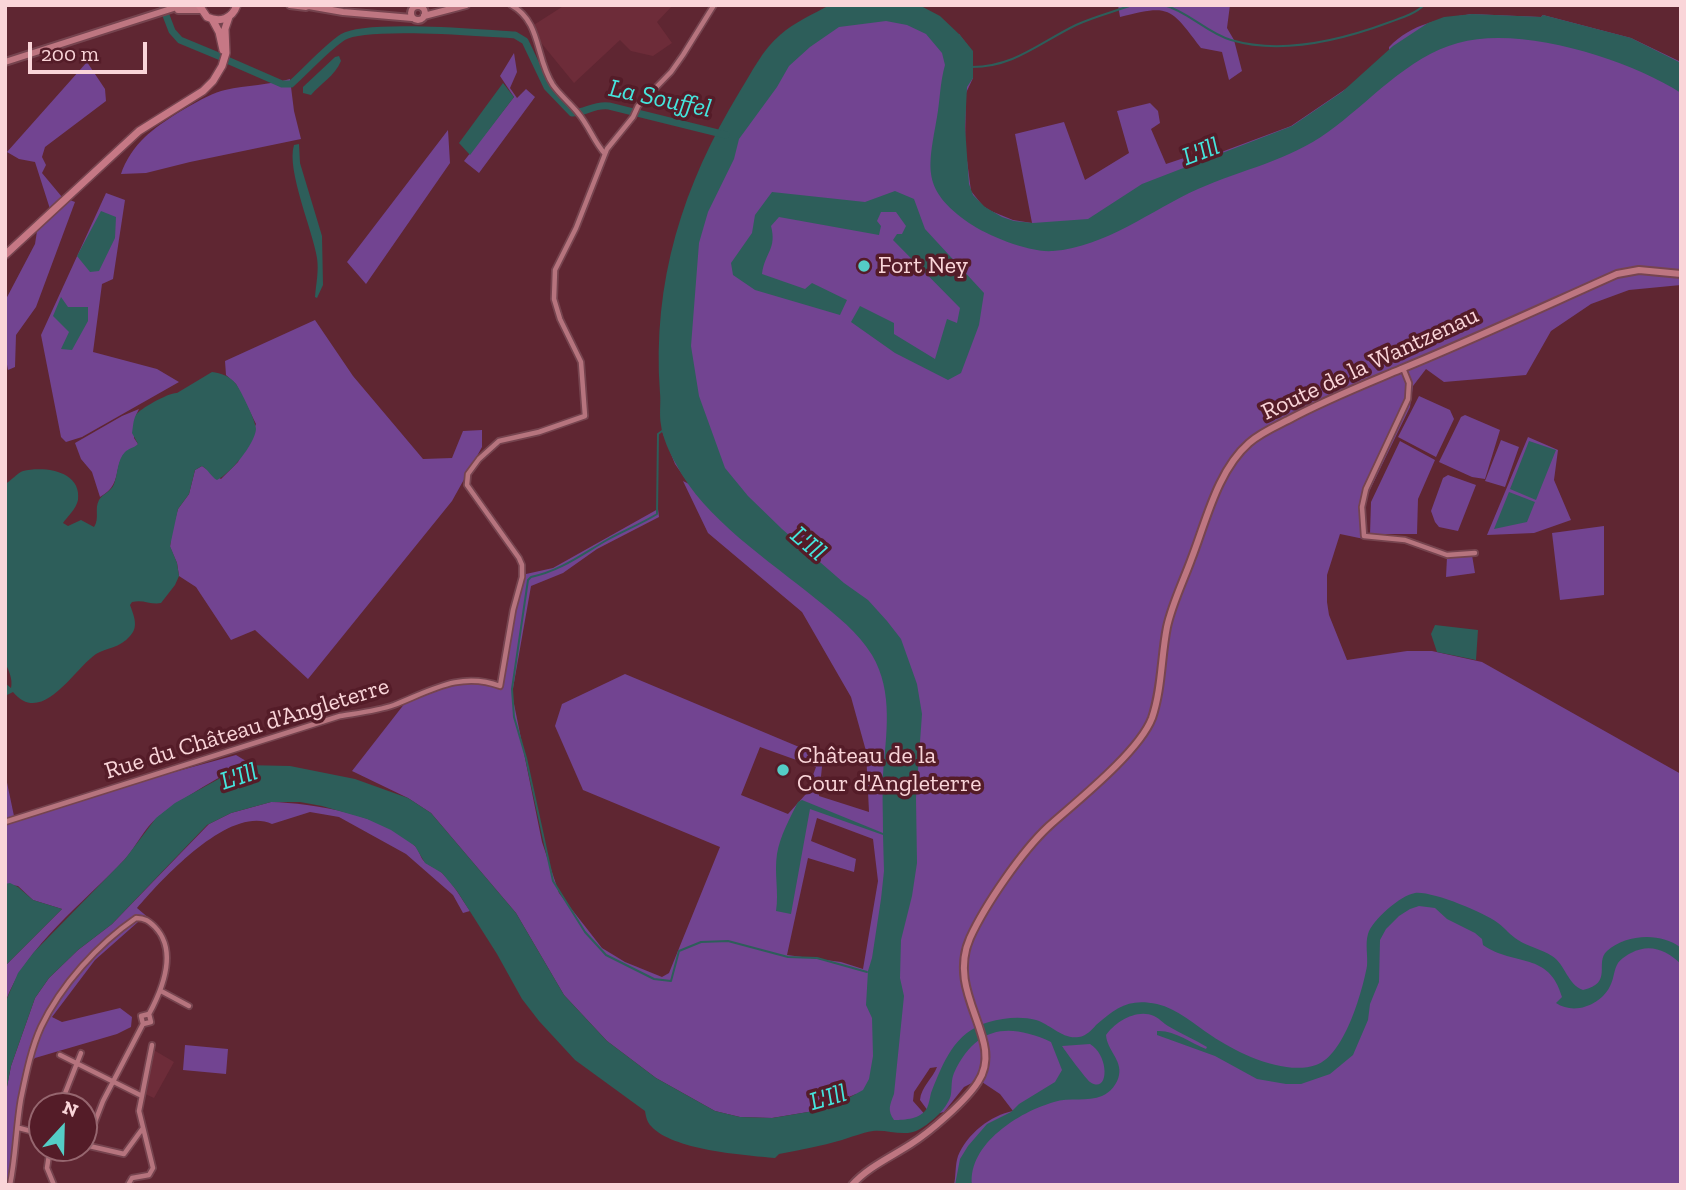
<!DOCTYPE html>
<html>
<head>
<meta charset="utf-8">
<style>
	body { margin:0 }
	#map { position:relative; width:1686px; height:1190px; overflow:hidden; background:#5f2632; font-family:"Zilla Slab",serif }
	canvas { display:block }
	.frame { position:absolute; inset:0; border:7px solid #fad5d9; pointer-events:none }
	.north { position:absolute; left:28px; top:1092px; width:70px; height:70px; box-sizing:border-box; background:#541c28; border:2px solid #96666f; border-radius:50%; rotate:22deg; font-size:19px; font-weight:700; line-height:28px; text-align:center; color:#fad5d9 }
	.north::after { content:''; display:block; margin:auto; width:24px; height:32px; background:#54cdc6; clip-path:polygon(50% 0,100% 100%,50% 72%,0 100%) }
	.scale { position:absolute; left:28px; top:42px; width:119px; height:32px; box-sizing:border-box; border:4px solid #fad5d9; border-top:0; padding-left:9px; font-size:21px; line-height:24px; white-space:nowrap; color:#fad5d9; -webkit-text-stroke:5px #541c28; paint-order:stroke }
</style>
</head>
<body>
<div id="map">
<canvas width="1686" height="1190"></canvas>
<div class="frame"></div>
<div class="north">N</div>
<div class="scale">200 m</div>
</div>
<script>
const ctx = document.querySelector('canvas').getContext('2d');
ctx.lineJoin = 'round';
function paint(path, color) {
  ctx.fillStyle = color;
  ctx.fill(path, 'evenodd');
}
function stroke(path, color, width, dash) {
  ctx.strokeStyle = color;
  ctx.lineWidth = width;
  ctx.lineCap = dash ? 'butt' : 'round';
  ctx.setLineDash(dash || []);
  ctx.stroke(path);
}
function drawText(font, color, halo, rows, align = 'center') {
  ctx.font = font + ' "Zilla Slab",serif';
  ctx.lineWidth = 7;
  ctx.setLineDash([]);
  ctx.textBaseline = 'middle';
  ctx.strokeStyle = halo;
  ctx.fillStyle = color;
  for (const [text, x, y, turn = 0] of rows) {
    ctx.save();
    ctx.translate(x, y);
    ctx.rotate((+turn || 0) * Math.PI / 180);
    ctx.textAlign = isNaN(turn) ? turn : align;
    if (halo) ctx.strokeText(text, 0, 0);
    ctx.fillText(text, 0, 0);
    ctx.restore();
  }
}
paint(new Path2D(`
	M565,5H673L657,22L672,43L653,56L631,51L620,40L574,83L529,28Z
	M152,1049L174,1062L154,1098L143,1093Z`), '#6d2c39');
paint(new Path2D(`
	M1118,5H1230L1227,28L1234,40L1242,71L1229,80L1222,52L1201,48C1170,7 1170,4 1120,17Z
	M1471,14L1541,17L1543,15L1631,38L1681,62V285L1629,290L1591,304L1551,331L1526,375L1444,382L1426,369L1413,386L1410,407L1366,498L1364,539L1340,534L1327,575V602L1329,615L1347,660L1407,651H1432L1482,662L1681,774V1185H954C956,1176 955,1165 958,1156C967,1134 991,1115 1013,1111L1000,1094L982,1082L984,1078L979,1076L976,1081L964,1087L944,1112L931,1115L920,1100C921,1087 933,1078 937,1067L930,1068L914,1092L913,1101L928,1118L905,1133L856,1094L814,1111L772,1118L740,1117L715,1111L656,1078L607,1041L564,995L516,913L431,813L408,798L352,771L405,703L450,686L479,682L499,687L504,640L526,574L553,568L658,509L659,517L597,549L563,573L531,586L512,694L542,842L559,893L602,948L625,962L662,977L669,973L720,847L583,790L555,726L562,704L625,674L823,757L819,796L869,812L866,751L851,697L802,612L708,533L683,481L689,484L675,464L662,431L686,419L683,272L744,118L819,30L897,15L945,45L959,34L972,51L973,78L966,93L965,145L971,191L983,206L991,211L1013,220L1032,223L1015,134L1064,122L1085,180L1129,153L1117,111L1150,103L1158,111L1160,123L1151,129L1166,164L1214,148L1216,154L1291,126L1350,86L1389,52V47C1412,23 1441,19 1471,14ZM760,747L816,767L806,794L788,814L741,795ZM817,818L873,839L878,881L863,969L841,962L787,955L808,858L854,872L856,859L811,841Z
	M514,53L517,72L510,88L517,98L526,89L535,97L479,173L464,161L514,97L500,76Z
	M87,62L105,89L106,101L45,147L42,157L46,165L42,173L62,197L75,202L36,307L16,335L15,367L8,370L5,354V301L35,244L37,231L50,209L35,162L19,159L7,152Z
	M290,79L294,111L301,139L190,162L146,173L121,174C125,161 135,146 145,137C159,123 206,94 225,90C247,85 269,85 290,79Z
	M448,130L450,163L366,284L347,262Z
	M106,193L125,200L113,279L102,284L93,352L157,369L179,382L82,437L66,442L61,437L41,335Z
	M315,320L353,376L423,459L452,458L463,431L482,430V447L452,501L308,679L255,630L231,640L196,587L179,576L177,563L170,547L172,530L178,509L189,494L195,470L202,466L221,479L238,462L256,424L236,384L226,375L225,361Z
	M1419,396L1450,410L1454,419L1436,457L1398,437Z
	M139,409L136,415L134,438L138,444L137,448C107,457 128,482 100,497L92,472L81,459L75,443L122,416Z
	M1465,415L1500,430L1485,479L1472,477L1439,462L1461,417Z
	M1528,437L1558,450L1554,480L1571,520L1534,533L1487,535Z
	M1501,440L1519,447L1505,487L1485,481Z
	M1400,441L1435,460L1418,499L1417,534H1370L1371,502Z
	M1448,475L1476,485L1458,531L1439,527L1435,522L1431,511L1443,478Z
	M1604,526V595L1560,600L1552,533Z
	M1472,555L1475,573L1446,577L1447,557Z
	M236,755L251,764C230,768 176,803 158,817C144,828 136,847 125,859C83,904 26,945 5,1003V966L62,909L33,900L18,886L5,884V773L14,816Z
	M271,802C313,803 385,815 415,846C419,850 420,856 423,860C427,865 435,867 441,872C453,883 461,898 470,911L463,913L453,895L406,854L339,817L310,812L272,824C230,804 162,879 137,908L157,925L153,930L145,922H138L95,960L52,1017L62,1022L120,1008L132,1017L131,1027L117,1034L35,1058L24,1069L8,1184L5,1185V1097L11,1066L35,998L49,978L78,950L112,924L209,824L231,813Z
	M185,1045L228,1049L226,1074L183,1070Z`), '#724491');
paint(new Path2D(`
	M830,5H919L940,16L960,35L973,51V78L967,87L965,127L969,184L973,195L985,207L1002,217L1014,221L1033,223L1088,219L1142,184L1292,126L1342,92L1393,46L1428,23L1444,17L1472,14L1541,17L1543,15L1631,38L1681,63V93C1628,59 1521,25 1458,43C1407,57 1370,102 1328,132C1288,161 1243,169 1198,189C1151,210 1106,247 1053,251C1030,253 988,236 969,223C921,189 928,169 937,117C940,100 940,82 945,65L942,53L926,34L907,25L886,21L839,27L810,47L789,66L777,87L739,139L734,159L708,212L699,243L691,346L699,396L725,468L748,496L782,529L844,583L868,600L887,621L901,639L917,684L922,714L916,798L917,863L912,896L901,940L900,978L904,996L894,1094C890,1105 887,1110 894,1120C905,1120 921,1119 927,1108C929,1104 930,1097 931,1093C943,1063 954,1032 989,1022C1003,1018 1021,1016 1036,1020C1050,1024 1063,1040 1079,1037C1086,1036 1092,1030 1096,1025C1117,1007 1129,998 1157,1004C1178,1009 1194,1024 1212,1036C1237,1053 1285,1076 1316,1065C1344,1056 1362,993 1367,966C1368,955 1365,944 1368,934C1372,920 1401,895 1415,893C1432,891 1483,912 1498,923C1505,928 1511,936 1518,940C1529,947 1541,949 1552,956C1566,965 1567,984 1583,990C1614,983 1594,963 1607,951C1626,934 1661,932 1681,948V964C1666,950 1650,943 1631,953C1627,955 1621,959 1618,963C1614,969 1614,978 1611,984C1603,1004 1575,1016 1556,1003L1562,997C1549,951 1515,967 1483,945L1482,939L1475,933L1447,919L1435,908L1419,906L1410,909L1399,916L1386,929L1380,940L1379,982L1370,1004L1368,1020L1353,1055L1330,1074L1301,1084H1286L1257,1079L1215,1056L1157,1035V1031C1175,1030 1190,1043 1206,1049L1207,1047C1194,1039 1181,1034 1168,1026C1163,1023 1159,1018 1154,1016C1137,1008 1115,1022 1106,1035C1107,1050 1122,1060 1119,1075C1118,1083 1110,1093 1102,1096C1088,1102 1069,1097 1054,1102C1019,1112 968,1144 972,1185H955L960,1159L968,1146L987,1124L1011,1112L1019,1104L1055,1082L1062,1070L1051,1042C1007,1022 976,1027 954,1073C951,1080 952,1087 951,1094C949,1107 931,1123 920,1129C905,1138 888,1129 873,1131C861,1133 852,1137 842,1140C821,1146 800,1150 779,1154L775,1158C743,1155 672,1150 651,1126C647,1122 646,1117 645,1111L575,1060L539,1021L522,999L497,954L457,891L442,873L425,863L415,846L391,830L367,819L322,806L300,802H271L231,813L207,825L112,924L78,950L49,978L35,998L11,1066L5,1097V1003L18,973L34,952L125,859L156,818L175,803L244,765L290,766L355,779L408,798L431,813L516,913L564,995L607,1041L656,1078L715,1111L740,1117L772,1118L814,1111L843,1101L863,1090L869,1079L873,1056L872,1018L866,1005L868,971L872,958L881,899L884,871L883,835L810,809L791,914L776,911C779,892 774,873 777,854C780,836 790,818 798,802L802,800L883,833C883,814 882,794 883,775C886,735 894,692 872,655C858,632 837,616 816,599C770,561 704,519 676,464C670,454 662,436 661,425C659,414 661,403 660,393C652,281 683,185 740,91C752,72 763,49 780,35C795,22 813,14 830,5ZM1090,1044C1110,1056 1109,1095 1090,1082C1086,1079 1066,1052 1062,1046Z
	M339,56L341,61C335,76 320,84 311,95L303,93V87L335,57Z
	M503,83L514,97L470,155L459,143Z
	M299,144L300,163L322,236L323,285L317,298L315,297C316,284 319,271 317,258C313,231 286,170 294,145Z
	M895,191L914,199L925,229L984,293L979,325L961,373L948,380L895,353L851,322L860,306L894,323V334L935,359L947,319L957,323L960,308L893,240L897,234H902L906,226L896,212H881L877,221L881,226L879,235L779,217L771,226C777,249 765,252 762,274L805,289L812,283L847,300L840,315L755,290L733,275L731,263L752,233L755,215L772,192L865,202Z
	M101,211L116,217L115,238L99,271L90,272L77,256Z
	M61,297L68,307H88V321L72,350L61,349L69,332L53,316Z
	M212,372C221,373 230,376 236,384C241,391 256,421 256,429C255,444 230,474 217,480C211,477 209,470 202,466L195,470L189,494L178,509L170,546L177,563L179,576L175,585L161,603C151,605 143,599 132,602L130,605C134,616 139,627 130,636C120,648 106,648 96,654C74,669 42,727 13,692L5,696V683L11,688C13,680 9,670 5,663V484C11,481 17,473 23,471C43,466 82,470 78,500C76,509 68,516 63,523L68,526L81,520L94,527C100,518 94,509 99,500C102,494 111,492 114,484C118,474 117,460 125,452C129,448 134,448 138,444L132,433C133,428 133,420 136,415C139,409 170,392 177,393Z
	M1529,441L1556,450L1536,500L1510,489Z
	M1509,492L1535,502L1527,522L1494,529Z
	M1435,625L1478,630L1476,660L1437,652L1431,634Z
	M10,883L18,887L33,900L62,909L5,966V884Z`), '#2d5e5a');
stroke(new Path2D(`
	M1164,5C1189,12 1207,33 1231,40C1282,55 1342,40 1390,22C1401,18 1415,14 1424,5
	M972,67C1014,67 1039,43 1076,25C1093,17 1113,12 1132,5
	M662,431L658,434L657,514C641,524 623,531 607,540C581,555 560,571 531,577L528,580L512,689L514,717L526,758L553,881L585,932L606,955L654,979L671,981L679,951L701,942L728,941L788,957L817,958L867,972`), '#2d5e5a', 2);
stroke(new Path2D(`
	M162,5L172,31L180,40L221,57
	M227,60L282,84H291C307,70 326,48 343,37C366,23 483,33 515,35L525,41L547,87L572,113C586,113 593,104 609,106L726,135`), '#2d5e5a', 7);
const minor = new Path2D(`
	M511,5C542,22 535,58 553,85C560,95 570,103 578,113C589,126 594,142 605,154
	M416,6V5
	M422,8L423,5
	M1403,368L1409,383L1408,399L1366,489L1362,507L1364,536L1405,540L1447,555L1475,553
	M5,822L340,716C358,713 377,711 394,705C430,691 460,671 500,686L513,610L522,577V565L519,558L467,485L468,474L479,459L499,441L539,432L585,416L581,362L560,319L554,299L555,270L576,228L607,149L633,117L638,106L671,72L683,55L714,5
	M161,991L189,1006
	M60,1055L142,1096
	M60,1106L81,1053
	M19,1128L42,1134
	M85,1145L124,1154L143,1128
	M86,1145L103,1101L143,1024L141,1016L149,1014L151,1022L143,1024
	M50,1148L47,1168L54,1185
	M10,1185C16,1156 16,1128 21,1099C26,1075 31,1049 41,1027C61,985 98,944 136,918C145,918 149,921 155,927C178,951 162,990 149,1014
	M128,1185L132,1178L149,1175L153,1168L139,1111L152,1045`);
const secondary = new Path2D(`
	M290,5L306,7
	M303,5L343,12L412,18
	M411 13a7 7 0 1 1 14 0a7 7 0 1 1-14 0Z
	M178,10H201
	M424,16L466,5
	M5,62L183,5
	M852,1185C868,1167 891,1157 911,1144C930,1132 966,1101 978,1082C1006,1040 945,995 970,938C985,905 1022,851 1049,826C1077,801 1139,752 1152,718C1162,689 1161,657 1167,627C1172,604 1183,582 1191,560C1206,522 1217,471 1249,443C1260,433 1274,427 1288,420C1325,400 1363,385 1401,369C1474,339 1545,306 1617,274L1639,270L1681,274`);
const primary = new Path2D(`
	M199,5L207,17C220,23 232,19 237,5
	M212,19L219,32L223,50
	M5,255L139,131L203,91L213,81L222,66L226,53L225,29L229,17`);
stroke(minor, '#76444f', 8);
stroke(secondary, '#76444f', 10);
stroke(primary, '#76444f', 10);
stroke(minor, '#b6747e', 4.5);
stroke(secondary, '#be7681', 6);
stroke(primary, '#c67885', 7);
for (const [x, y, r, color] of [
	[864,266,7,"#54cdc6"],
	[783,770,7,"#54cdc6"]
]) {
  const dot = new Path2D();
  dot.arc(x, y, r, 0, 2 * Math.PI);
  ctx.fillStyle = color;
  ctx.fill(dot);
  stroke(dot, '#541c28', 2.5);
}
drawText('24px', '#fad5d9', '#541c28', [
	["Fort Ney",878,266],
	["Château de la",797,756],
	["Cour d'Angleterre",797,784]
], 'left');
drawText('24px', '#fad5d9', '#541c28', [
	["Route de la Wantzenau",1370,364,-25],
	["Rue du Château d'Angleterre",247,729,-17]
]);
drawText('italic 26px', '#45e5dd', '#541c28', [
	["La Souffel",660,99,12],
	["L'Ill",1201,152,-20],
	["L'Ill",808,544,41],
	["L'Ill",239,777,-18],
	["L'Ill",828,1098,-16]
]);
</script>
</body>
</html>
